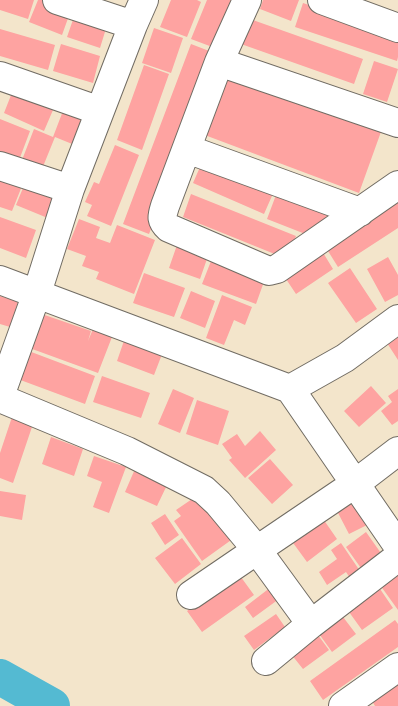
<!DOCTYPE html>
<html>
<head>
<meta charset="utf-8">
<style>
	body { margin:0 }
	canvas { display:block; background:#f3e5cb }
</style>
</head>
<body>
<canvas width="398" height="706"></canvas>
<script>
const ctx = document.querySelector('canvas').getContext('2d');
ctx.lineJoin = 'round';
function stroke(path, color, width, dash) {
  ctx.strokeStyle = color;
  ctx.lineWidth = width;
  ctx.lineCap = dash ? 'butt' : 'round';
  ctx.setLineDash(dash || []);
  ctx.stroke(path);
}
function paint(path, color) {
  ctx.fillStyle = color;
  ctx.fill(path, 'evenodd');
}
stroke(new Path2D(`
	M0,677L52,706`), '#54bad2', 36);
paint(new Path2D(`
	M0,0H34L28,19L0,10Z
	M38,0H45L71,10L62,35L29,22Z
	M171,0H197L201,2L187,37L160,27Z
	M207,0H234L215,48L191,39Z
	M263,0H299L291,21L260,9Z
	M303,3L398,35V57L397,61L295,27Z
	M76,11L108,22L100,48L67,37Z
	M250,19L363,59L354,84L241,44Z
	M154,28L183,38L171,73L142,63Z
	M0,29L55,45L48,70L0,56Z
	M61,44L100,56L93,83L53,71Z
	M191,44L217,54L149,234L123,224Z
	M374,61L398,69L387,102L363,94Z
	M144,65L169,74L142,150L117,140Z
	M226,70L382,129L359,193L202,134Z
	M15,85L56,103L44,131L4,113Z
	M66,103L90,112L77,146L55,137L42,169L22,160L34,129L53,137Z
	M0,119L30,131L18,163L0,157Z
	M115,145L139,155L111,226L87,216L92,205L85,202L94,182L99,184Z
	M204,158L275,189L264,214L193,183Z
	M0,178L22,186L12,211L0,207Z
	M25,183L64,199L55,221L16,205Z
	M279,187L330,208L318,239L267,219Z
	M191,194L296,236L287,259L183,217Z
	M398,194V228L338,267L323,243Z
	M0,217L36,230L26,258L0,248Z
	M79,219L100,227L96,238L110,243L117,225L155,240L134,294L96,279L99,272L82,266L86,256L67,249Z
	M177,245L208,256L200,279L169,268Z
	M322,251L333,269L296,294L284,276Z
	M213,256L266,276L256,304L202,284Z
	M388,257L398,275V295L385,302L367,269Z
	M350,268L377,309L356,323L328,283Z
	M144,273L185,288L174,317L133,303Z
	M191,291L215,301L205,328L180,318Z
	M222,295L252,307L245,325L234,320L224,345L206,338Z
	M0,296L18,302L10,327L0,324Z
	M36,312L91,331L88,341L93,329L112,337L98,373L24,346Z
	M126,335L164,349L154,375L117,361Z
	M398,337V360L387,343Z
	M26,350L95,376L85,404L15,378Z
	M102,376L150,393L141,418L93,402Z
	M371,386L386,403L359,427L344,411Z
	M173,389L194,398L180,433L158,424Z
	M398,389V421L392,425L381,411L392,402L388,396Z
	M197,400L229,411L218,445L186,434Z
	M12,417L33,424L13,483L0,478V453Z
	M260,431L276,450L245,478L229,460L232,458L222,444L237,434L245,446Z
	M51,437L83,449L74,476L42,464Z
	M94,456L126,467L109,513L93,507L102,482L87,476Z
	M270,459L293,485L272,504L248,478Z
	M135,469L168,483L157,506L125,492Z
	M0,491L26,495L22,520L0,516Z
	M195,497L234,538L202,561L174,521L181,516L176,510Z
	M356,502L367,525L349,534L337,511Z
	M319,513L337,539L307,562L288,536Z
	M165,514L179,535L165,545L151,523Z
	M366,532L383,556L363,571L346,547Z
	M182,538L201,564L175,584L155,558Z
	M341,543L362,574L352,581L346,572L327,585L319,572L337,559L331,550Z
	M398,561V610L375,578Z
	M238,573L254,595L202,632L187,611Z
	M376,583L393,608L362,630L344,605Z
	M271,587L279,599L253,618L245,607Z
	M340,613L356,634L332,652L317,631Z
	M276,614L285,627L254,650L244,636Z
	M395,620L398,624V647L323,700L310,681Z
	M318,635L329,650L303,669L291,654Z
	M398,681V706H375L370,698Z`), '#fea3a1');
const minor = new Path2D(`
	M57,0L133,25
	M247,0L219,62L165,206C162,216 160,220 169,228L269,271L277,269L398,185
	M322,0L398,28
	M219,62L398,123
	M0,76L100,111
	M187,149L360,212
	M0,166L70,189
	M0,280L290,389L398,546
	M290,389L345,358L398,319
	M0,396L37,293L70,189L133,25L144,0
	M0,398L127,451L204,490L218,503L257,550L356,483L398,451
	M191,595L257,550L311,624L398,557
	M266,661L311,624
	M343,706L398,667`);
stroke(minor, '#716c63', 30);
stroke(minor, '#fff', 28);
</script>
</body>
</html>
